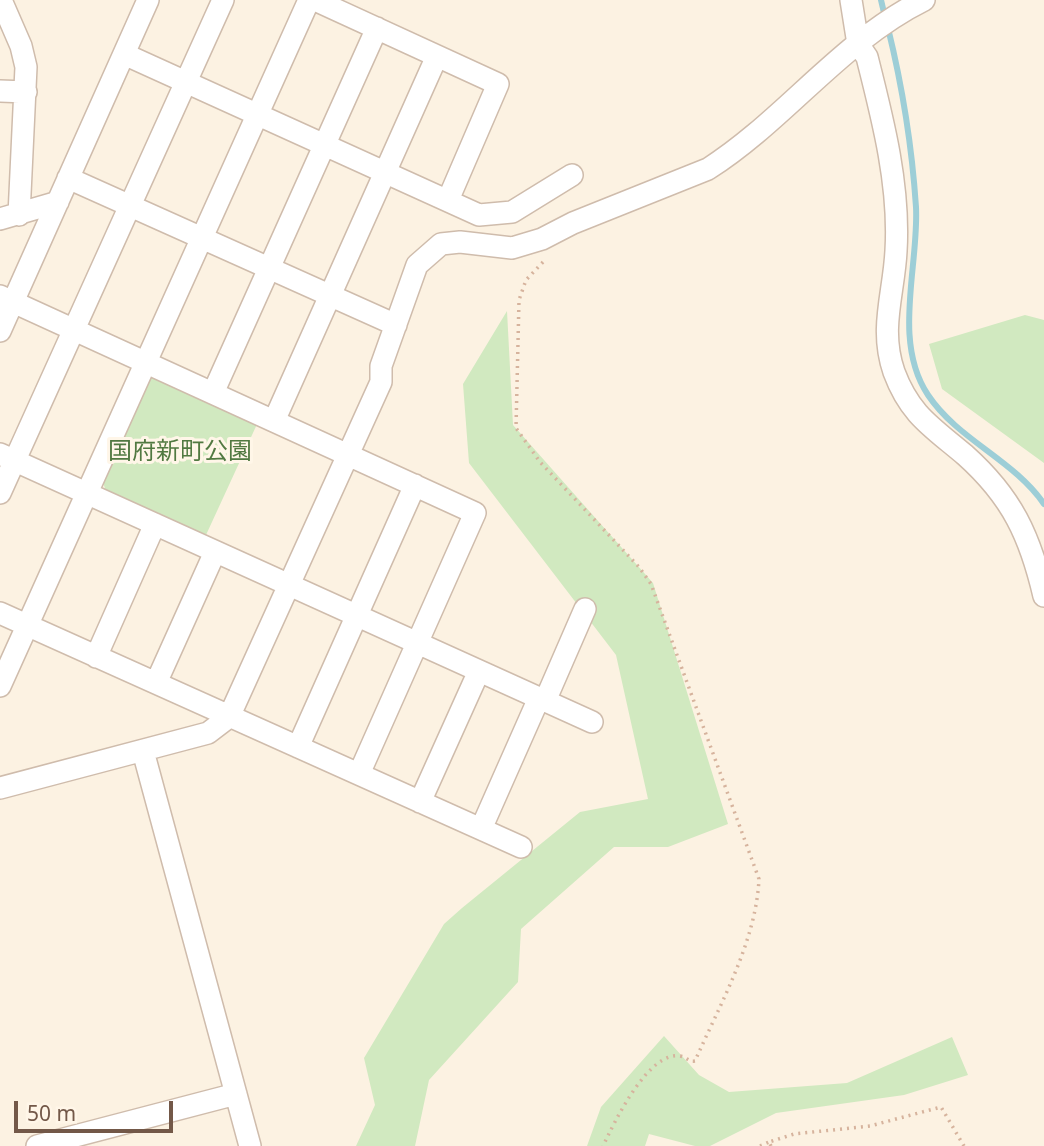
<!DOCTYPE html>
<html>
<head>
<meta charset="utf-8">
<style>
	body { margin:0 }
	#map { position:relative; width:1044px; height:1146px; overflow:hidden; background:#fcf2e2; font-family:"Noto Sans",sans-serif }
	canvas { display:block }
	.scale { position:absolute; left:14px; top:1101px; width:159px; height:32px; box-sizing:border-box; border:4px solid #735848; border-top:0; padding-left:9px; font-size:21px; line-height:24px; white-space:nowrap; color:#735848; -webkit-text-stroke:5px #fff6e8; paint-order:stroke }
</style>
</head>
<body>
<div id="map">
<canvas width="1044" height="1146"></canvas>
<div class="scale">50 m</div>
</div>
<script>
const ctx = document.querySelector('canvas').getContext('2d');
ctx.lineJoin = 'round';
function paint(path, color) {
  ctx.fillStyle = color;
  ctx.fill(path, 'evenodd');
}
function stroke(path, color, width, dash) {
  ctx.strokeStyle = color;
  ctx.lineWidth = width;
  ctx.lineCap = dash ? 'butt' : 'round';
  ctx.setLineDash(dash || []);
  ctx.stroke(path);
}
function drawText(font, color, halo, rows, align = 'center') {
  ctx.font = font + ' "Noto Sans","Noto Sans JP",sans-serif';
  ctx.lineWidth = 6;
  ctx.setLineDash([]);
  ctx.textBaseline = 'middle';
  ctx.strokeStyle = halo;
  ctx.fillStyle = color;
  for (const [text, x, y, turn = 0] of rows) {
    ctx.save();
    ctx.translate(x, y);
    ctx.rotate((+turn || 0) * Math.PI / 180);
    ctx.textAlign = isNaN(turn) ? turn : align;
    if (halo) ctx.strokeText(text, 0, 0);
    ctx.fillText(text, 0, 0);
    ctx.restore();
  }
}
paint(new Path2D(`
	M507,311L513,425L653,583L728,824L668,847H614L521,929L518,982L429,1080L415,1146H356L375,1105L364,1058L444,924L462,908L580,812L648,799L616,655L469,463L463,384Z
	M1025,315L1044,320V463L942,389L929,344Z
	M160,375L258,422L206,535L106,492L103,482L150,377Z
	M664,1036L699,1075L729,1092L847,1083L952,1037L968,1075L904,1095L776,1113L710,1146H695L649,1134L645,1146H587L601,1107Z`), '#d1e9c0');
stroke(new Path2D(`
	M881,0L885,17
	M888,28C902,85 912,147 916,207C919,266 892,341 928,395C958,440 1014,460 1044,504`), '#9dced7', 6);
const minor = new Path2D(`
	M1,0L21,46L26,67L19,215
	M315,0L498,84L448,200
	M851,0L858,44L867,57C883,120 900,186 896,251C894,293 879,329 894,372C910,415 932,427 965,455C1012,497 1030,536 1044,596
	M124,54L479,215L512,212L572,175
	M0,91L26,92
	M68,178L396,325
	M0,219L58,202
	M0,296L475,513L359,774
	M0,331L148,0
	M213,393L377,28
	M274,421L437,56
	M0,454L592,722
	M0,493L223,0
	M0,613L521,847
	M96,657L155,524
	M156,683L215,552
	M0,686L309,0
	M545,701L585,609
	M298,747L415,485
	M143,751L250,1146
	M0,788L208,733L229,717L381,382V366L417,265L441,244L460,242L512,248L542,239L573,223L708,169C785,120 841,41 924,0
	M420,802L479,671
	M481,829L539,698
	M37,1146L236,1094`);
stroke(minor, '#cfbcac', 24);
stroke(new Path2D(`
	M543,262L526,280L519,300L516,428L540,462L639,567L651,584L759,879C756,942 720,1004 695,1061C688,1062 687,1057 680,1056C648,1051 614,1123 603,1146
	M760,1146L769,1142
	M771,1146L769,1142L794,1134L870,1126L941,1107L964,1146`), '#d6b39d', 3.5, [2, 5]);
stroke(minor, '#fff', 21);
drawText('24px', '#517941', '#fff6e8', [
	["国府新町公園",180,452]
]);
</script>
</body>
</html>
